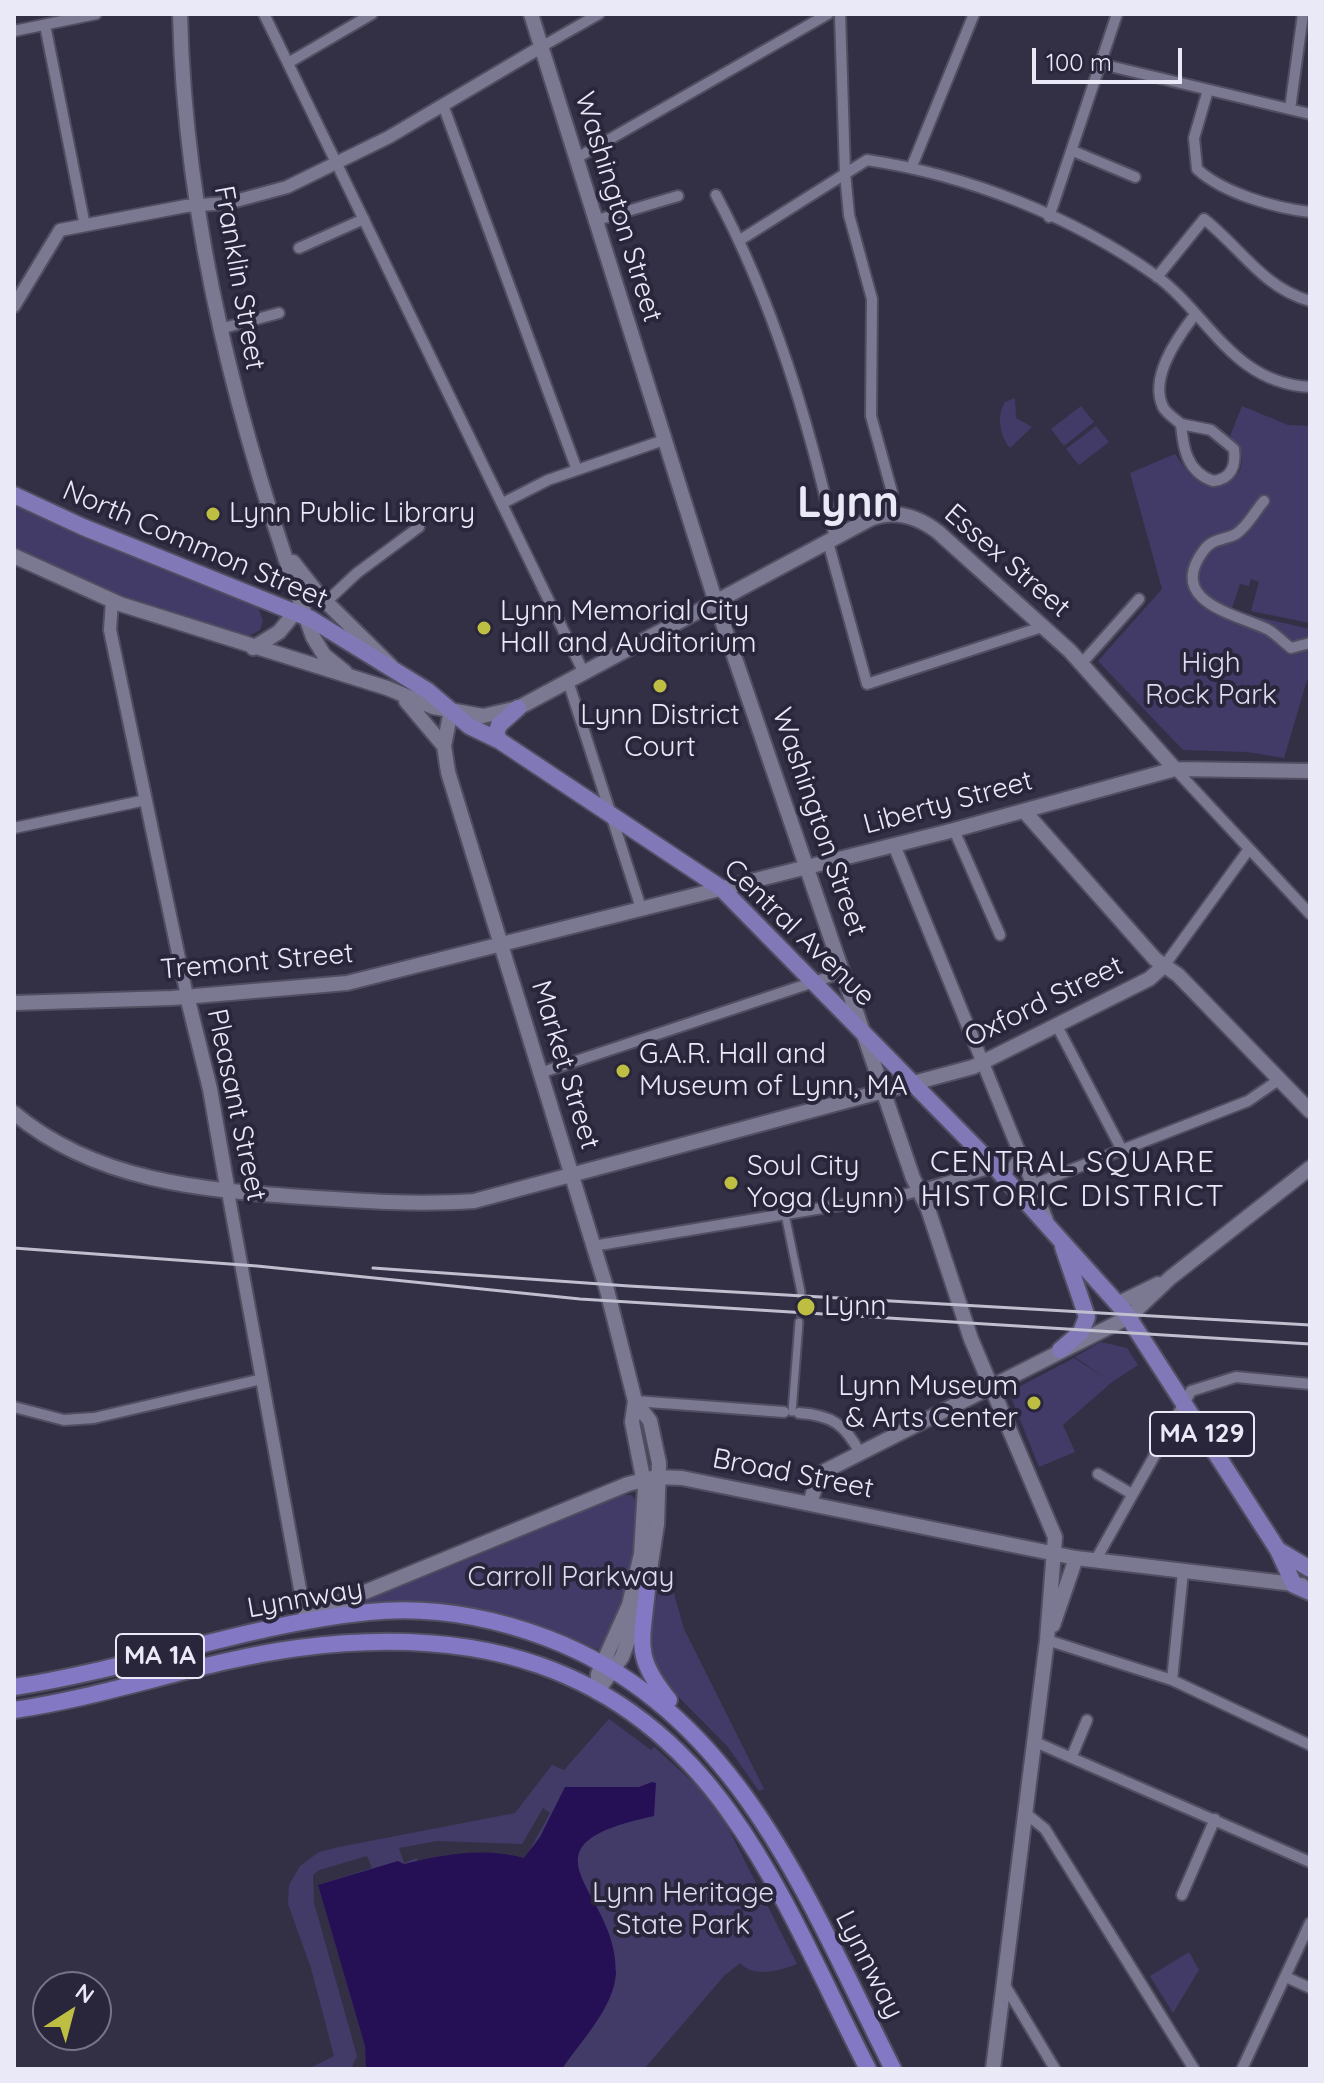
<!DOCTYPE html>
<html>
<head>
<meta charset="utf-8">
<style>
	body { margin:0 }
	#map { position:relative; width:1324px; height:2083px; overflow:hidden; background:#333046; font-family:Quicksand,sans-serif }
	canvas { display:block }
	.frame { position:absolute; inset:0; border:16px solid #eae9f7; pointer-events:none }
	.north { position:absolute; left:32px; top:1971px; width:80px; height:80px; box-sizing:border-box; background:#29263b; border:2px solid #767486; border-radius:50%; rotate:36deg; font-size:22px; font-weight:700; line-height:32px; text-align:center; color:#eae9f7 }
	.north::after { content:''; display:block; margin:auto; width:28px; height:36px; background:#bebf42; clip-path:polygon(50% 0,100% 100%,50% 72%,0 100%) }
	.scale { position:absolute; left:1032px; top:48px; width:150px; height:36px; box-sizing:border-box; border:4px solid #eae9f7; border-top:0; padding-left:10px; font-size:24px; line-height:28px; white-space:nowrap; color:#eae9f7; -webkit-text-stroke:6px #29263b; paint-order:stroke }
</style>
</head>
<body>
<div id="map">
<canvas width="1324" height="2083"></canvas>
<div class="frame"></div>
<div class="north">N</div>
<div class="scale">100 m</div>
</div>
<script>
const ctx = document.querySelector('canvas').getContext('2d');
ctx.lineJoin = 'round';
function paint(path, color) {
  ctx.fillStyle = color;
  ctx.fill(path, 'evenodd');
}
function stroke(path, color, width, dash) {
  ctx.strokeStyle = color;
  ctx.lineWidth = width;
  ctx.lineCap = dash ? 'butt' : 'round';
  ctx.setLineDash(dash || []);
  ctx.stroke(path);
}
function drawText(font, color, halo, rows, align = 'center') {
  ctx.font = font + ' Quicksand,sans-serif';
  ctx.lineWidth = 8;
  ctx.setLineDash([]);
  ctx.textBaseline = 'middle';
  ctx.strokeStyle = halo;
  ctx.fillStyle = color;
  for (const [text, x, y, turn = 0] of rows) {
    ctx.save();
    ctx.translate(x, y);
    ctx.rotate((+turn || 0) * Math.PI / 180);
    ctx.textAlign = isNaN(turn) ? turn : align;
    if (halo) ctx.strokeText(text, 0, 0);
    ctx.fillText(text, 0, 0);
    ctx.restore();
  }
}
paint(new Path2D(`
	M1015,398L1016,418L1032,427L1010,448C1000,436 996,416 1005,402Z
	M1081,406L1094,422L1064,446L1051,429Z
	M1242,406L1288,425L1310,426V623L1251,611L1259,582L1251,579L1249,586L1240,584L1231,611L1310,629V680H1307L1284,758L1247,752L1183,750L1098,661L1162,589L1130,473L1175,454L1190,475L1206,486C1239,491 1254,458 1230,436Z
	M1096,426L1109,442L1079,465L1066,449Z
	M14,505L77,535L258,607L263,621L260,630L249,636L241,635L112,592L14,547Z
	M1101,1342L1127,1348L1138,1365L1112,1382L1063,1425L1075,1452L1039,1467L1009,1392L1074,1358L1107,1379L1075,1357Z
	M621,1495H631L638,1502C635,1545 631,1618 600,1650L517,1619L481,1611L335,1609L462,1562Z
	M662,1575L669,1576L684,1629L764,1789L759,1791L728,1747L658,1676L647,1641Z
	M609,1719L651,1750L654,1747L696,1785L725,1822L797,1964C779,1971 754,1978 740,1963L724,1976L644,2069H562L612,1991L526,1857L550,1813L543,1808L522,1844L437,1841L399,1848L404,1863L417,1858L420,1898L366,2069L365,2046L318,1885L372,1868L367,1856L319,1870L313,1875L314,1903L357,2056L351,2069H308L334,2056L311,1968L288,1904L289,1885L300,1866L319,1852L339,1847L515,1813L552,1765L564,1770Z
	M1189,1952L1199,1970L1173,2013L1150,1976Z`), '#423b67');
paint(new Path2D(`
	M652,1782L656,1783L654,1816C507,1847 619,1890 616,1973C614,2008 580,2042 562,2069H366L365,2046L318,1885L398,1861L404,1864C445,1854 483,1847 524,1858L540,1837L565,1787H639Z`), '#250f55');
stroke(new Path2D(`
	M799,1322L801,1292`), '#4e4c61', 7, [7, 3.5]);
const pedestrian = new Path2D(`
	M785,1214L801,1292
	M792,1412L799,1322`);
const minor = new Path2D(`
	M264,14L584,673
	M840,14L845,173L849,215L872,299L871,416L892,492L889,513
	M45,25L85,226
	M14,31L96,14
	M541,47L599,14
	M288,63L372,14
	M1101,64L1310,114
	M1208,90L1194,138L1197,169C1223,193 1275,208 1310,212
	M443,105L577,470
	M1290,109L1303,14
	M1073,151L1135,177
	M575,159L828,14
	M912,166L974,14
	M716,195C774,304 808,420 835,538
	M1049,217L1117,14
	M594,221L678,196
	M740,240L867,160C967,175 1072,216 1155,275C1209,314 1232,383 1310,387
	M299,248L364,219
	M1157,277L1204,219C1241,248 1262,287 1310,301
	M220,329L279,313
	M1181,424L1211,430L1234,449C1236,465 1232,479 1213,481C1187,472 1183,448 1181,424C1175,419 1166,413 1163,407C1149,378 1177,338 1194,316
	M1264,501C1255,511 1248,526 1236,534C1225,540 1213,538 1204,550C1165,602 1236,614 1267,629C1276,634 1283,642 1291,648L1310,643
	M503,503L548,480L664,440
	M828,542L867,684L1045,626
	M326,602L357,573L419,527
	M1082,663L1139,599
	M568,681L641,908
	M1175,769L1310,914
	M14,828L146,800
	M954,830L1000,935
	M1164,966L1249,849
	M1057,1026L1122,1150
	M540,1073L844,972
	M1032,1185L1248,1101L1280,1079
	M593,1246L907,1194L995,1167L1010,1169L1021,1156
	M635,1401L784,1412
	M14,1407L64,1420L94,1418L262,1379
	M799,1413C831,1415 845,1424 860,1453
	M1098,1474L1132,1494
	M1095,1561L1191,1391L1236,1377L1310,1384
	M1047,1640L1172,1680L1310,1745
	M1172,1680L1183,1572
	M1033,1741L1310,1862
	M1072,1756L1087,1720
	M1024,1812L1045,1829L1194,2069
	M1182,1895L1215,1819
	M1286,1977L1310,1988
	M1003,1982L1055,2069
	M1242,2069L1310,1923`);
const tertiary = new Path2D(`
	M14,306L60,230L186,206L228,203L287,187L389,137L541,47
	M112,601L110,630L187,996
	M894,845L1047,1220
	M228,1192L306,1622`);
const secondary = new Path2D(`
	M180,14C185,228 240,437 313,637L324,655L345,672
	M531,14L716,603L913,1178L928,1209L971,1339L1055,1537L1047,1640L993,2069
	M14,556L120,604L387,688L433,707L483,716L518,708L870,519C894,509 917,516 938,532L1070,651L1175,769
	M293,562L319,595L391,666
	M253,648L279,632L302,604
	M406,701L444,746
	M451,710L444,746L448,772L607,1290L635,1401L650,1421L659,1463L657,1524L647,1590L622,1657L597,1692
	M1024,811L1155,959L1178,975L1310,1111
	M187,996L210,1089L228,1192
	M14,1003L172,998L347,983L954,830L1175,769L1310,771
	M14,1113C95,1181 202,1190 303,1197C360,1201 417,1205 474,1201L973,1067L1149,979L1164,966
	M1119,1303L1158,1284
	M810,1503L818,1478L825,1471L1129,1317L1170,1278L1310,1168
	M309,1619L331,1606L628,1484L656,1477L682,1478L1076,1558L1302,1585
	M1053,1625L1076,1558
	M597,1692L598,1674L629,1605L641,1554L645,1488L632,1422L635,1401`);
const primary = new Path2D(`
	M14,495L83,527L311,619L428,691L469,726L500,741L721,888L995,1167L1125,1312L1278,1550L1294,1585L1310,1592
	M500,741L496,734L499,725L518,708
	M1060,1350L1081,1332L1087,1317L1063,1247
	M1280,1551L1310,1569`);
const trunk = new Path2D(`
	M647,1590C642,1643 633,1656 669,1700
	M14,1687C133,1669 248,1624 369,1612C429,1606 491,1617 547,1638C739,1711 807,1900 893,2069
	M14,1710C110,1696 202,1661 298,1648C473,1625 623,1662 730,1813C786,1891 824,1984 868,2069`);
stroke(pedestrian, '#514e61', 11);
stroke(minor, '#514e61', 14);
stroke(tertiary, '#514e61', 16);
stroke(secondary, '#514e61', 18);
stroke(primary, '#514e61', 20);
stroke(trunk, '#514e61', 20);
stroke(pedestrian, '#7b7992', 7);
stroke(minor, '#7b7992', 10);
stroke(tertiary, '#7b7992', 12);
stroke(secondary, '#7b7992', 14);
stroke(primary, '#8178b7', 16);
stroke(trunk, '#8378c3', 16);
stroke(new Path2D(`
	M14,1248L257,1266L580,1299L1310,1344
	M373,1268L629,1286L1310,1325`), '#c0bfcf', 3);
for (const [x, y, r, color] of [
	[213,514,8,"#bebf42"],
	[484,628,8,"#bebf42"],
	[660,686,8,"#bebf42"],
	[623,1071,8,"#bebf42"],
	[731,1183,8,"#bebf42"],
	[806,1307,10,"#bebf42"],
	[1034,1403,8,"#bebf42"]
]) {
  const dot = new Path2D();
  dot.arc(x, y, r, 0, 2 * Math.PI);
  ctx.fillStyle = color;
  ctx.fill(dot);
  stroke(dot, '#29263b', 3);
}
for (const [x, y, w] of [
	[1202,1434,104],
	[160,1656,88]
]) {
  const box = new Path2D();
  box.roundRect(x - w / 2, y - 22, w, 44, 6);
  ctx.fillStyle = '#29263b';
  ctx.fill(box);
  stroke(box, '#eae9f7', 2);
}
drawText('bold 26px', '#eae9f7', null, [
	["MA 129",1202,1434],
	["MA 1A",160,1656]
]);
drawText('28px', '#eae9f7', '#29263b', [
	["Washington Street",618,207,73],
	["Franklin Street",239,278,80],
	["North Common Street",195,545,23],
	["Essex Street",1007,561,41],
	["Liberty Street",948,803,-15],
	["Washington Street",819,822,71],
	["Central Avenue",799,933,44],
	["Tremont Street",257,962,-5],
	["Oxford Street",1044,1002,-26],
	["Market Street",565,1065,73],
	["Pleasant Street",236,1105,78],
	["Broad Street",793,1474,11],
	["Lynnway",305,1599,-10],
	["Lynnway",869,1965,63]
]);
drawText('28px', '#eae9f7', '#29263b', [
	["Lynn Public Library",229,514],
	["Lynn Memorial City",500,612],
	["Hall and Auditorium",500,644],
	["Lynn District",660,716,"center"],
	["Court",660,748,"center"],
	["G.A.R. Hall and",639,1055],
	["Museum of Lynn, MA",639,1087],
	["Soul City",747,1167],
	["Yoga (Lynn)",747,1199],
	["Lynn",824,1307],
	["Lynn Museum",1018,1387,"right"],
	["& Arts Center",1018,1419,"right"]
], 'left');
drawText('28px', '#dcdaf0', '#29263b', [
	["High",1211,664],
	["Rock Park",1211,696],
	["Carroll Parkway",571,1578],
	["Lynn Heritage",683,1894],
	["State Park",683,1926]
]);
ctx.letterSpacing = '2px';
drawText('30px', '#eae9f7', '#29263b', [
	["CENTRAL SQUARE",1073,1163],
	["HISTORIC DISTRICT",1073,1197]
]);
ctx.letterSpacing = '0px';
drawText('bold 44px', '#eae9f7', '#29263b', [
	["Lynn",848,504]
]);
</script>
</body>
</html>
